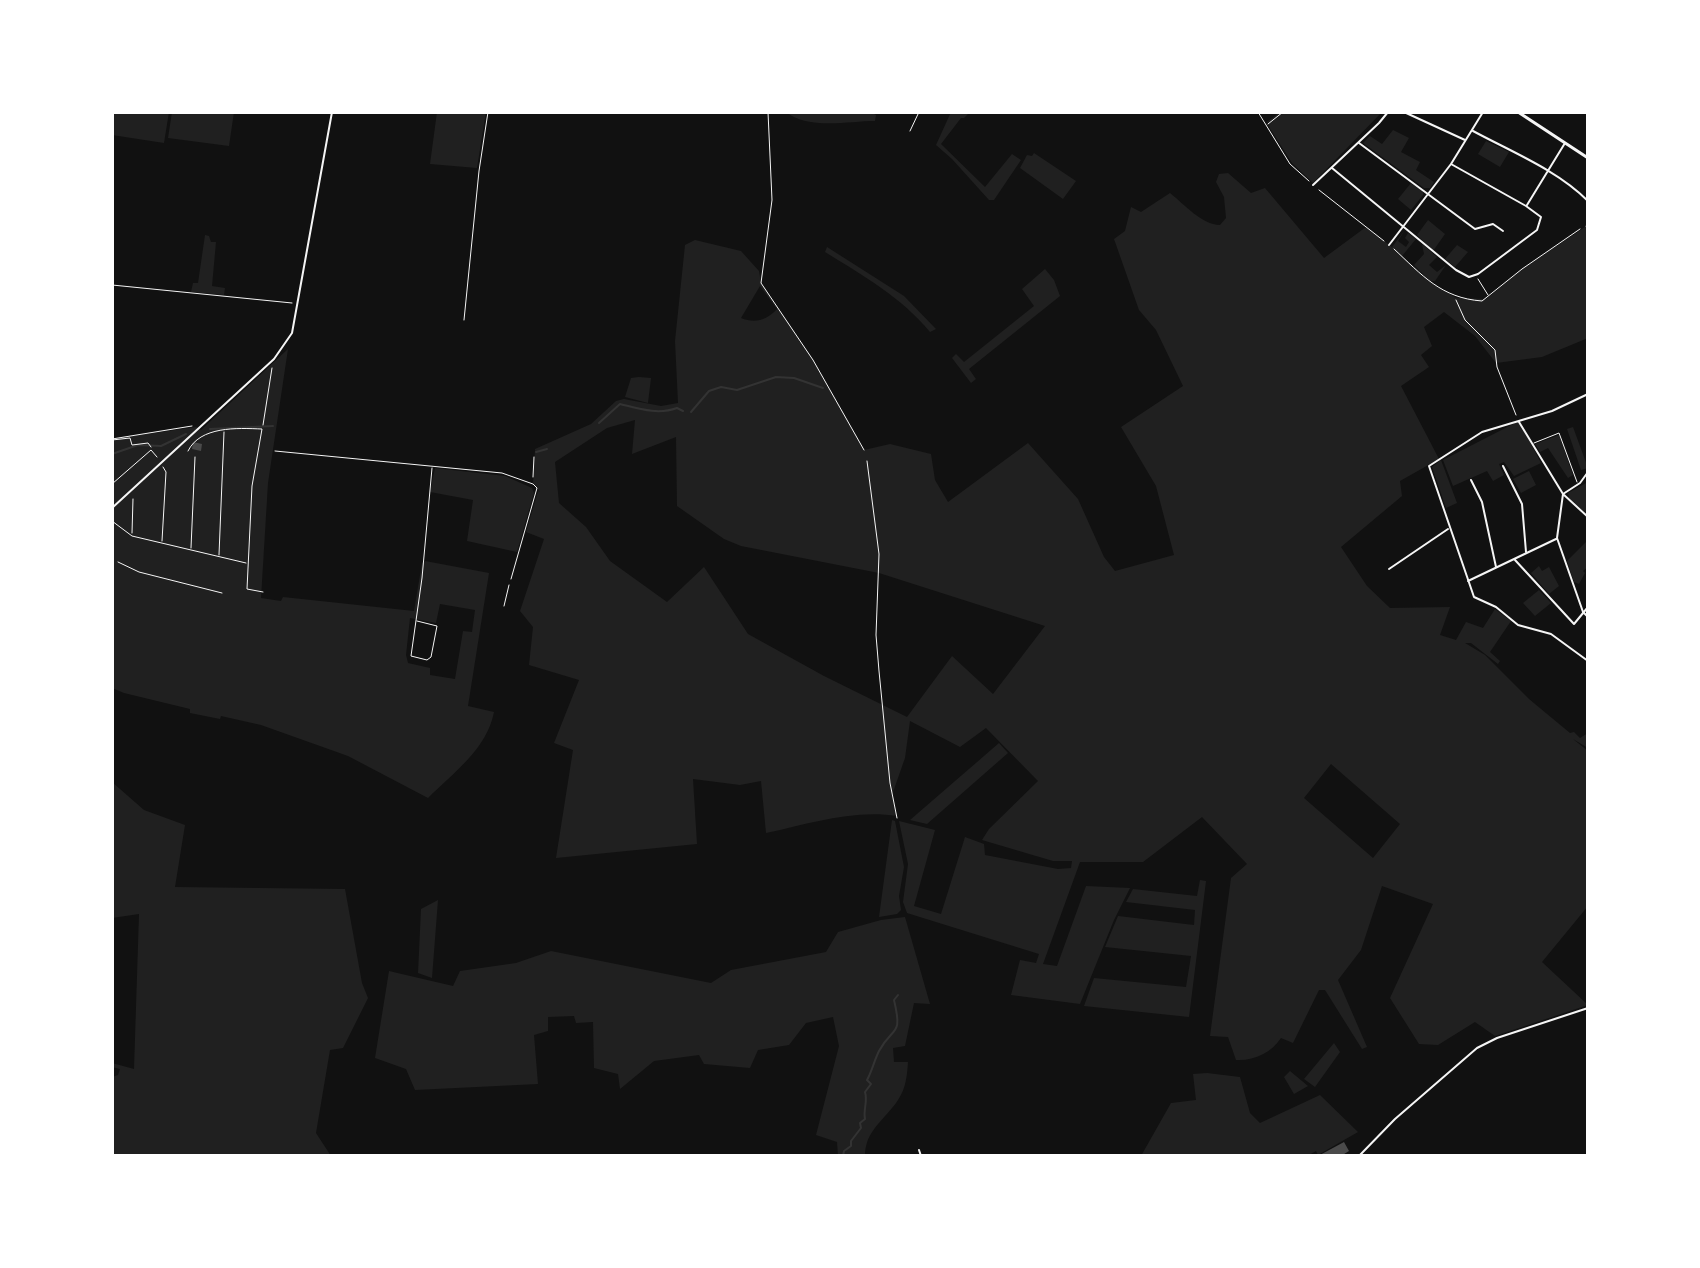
<!DOCTYPE html>
<html>
<head>
<meta charset="utf-8">
<style>
	body { margin:0 }
	#map { position:relative; width:1700px; height:1268px; overflow:hidden; background:#111; font-family:Jost,sans-serif }
	canvas { display:block }
	.frame { position:absolute; inset:0; border:114px solid #fff; pointer-events:none }
</style>
</head>
<body>
<div id="map">
<canvas width="1700" height="1268"></canvas>
<div class="frame"></div>
</div>
<script>
const ctx = document.querySelector('canvas').getContext('2d');
ctx.lineJoin = 'round';
function paint(path, color) {
  ctx.fillStyle = color;
  ctx.fill(path, 'evenodd');
}
function stroke(path, color, width, dash) {
  ctx.strokeStyle = color;
  ctx.lineWidth = width;
  ctx.lineCap = dash ? 'butt' : 'round';
  ctx.setLineDash(dash || []);
  ctx.stroke(path);
}
paint(new Path2D(`
	M112,112H169L164,143L112,135Z
	M172,112H234L229,146L168,138Z
	M437,112H486L477,168L430,164Z
	M786,112H870L876,115L875,121C848,121 808,130 786,112Z
	M951,112H970L964,118H961L941,144L985,187L1012,154L1021,160L994,200H989L952,159L936,145Z
	M1280,112H1382L1313,183L1292,163L1269,127L1267,122Z
	M1393,130L1409,138L1401,152L1420,162L1416,170L1434,182L1430,188H1424L1363,143L1370,136L1382,144Z
	M1486,141L1509,152L1500,167L1478,154Z
	M1034,153L1076,181L1063,199L1020,168L1027,155L1032,156Z
	M1228,173L1251,193L1265,188L1324,258L1366,227L1392,247L1405,230L1398,241L1406,247L1409,242L1405,238L1408,233L1416,239L1402,256L1426,277L1414,265L1424,254L1422,244L1437,257L1429,265L1437,272L1446,265L1435,281H1430L1456,298L1486,299L1522,269L1588,225V338L1542,357L1496,363L1475,336L1444,312L1424,327L1432,346L1421,355L1429,367L1401,386L1439,459L1400,481L1402,496L1341,547L1367,586L1390,608L1450,607L1440,635L1456,640L1466,622L1483,628L1495,609L1511,621L1490,652L1500,661L1498,664L1471,643H1465L1485,655L1529,699L1570,733L1574,732L1580,738L1588,733V748L1573,739L1588,751V906L1542,962L1588,1005L1495,1036L1475,1022L1438,1045L1419,1044L1390,998L1433,904L1382,886L1361,950L1338,980L1367,1047L1362,1049L1325,990H1319L1293,1043L1281,1038C1271,1053 1254,1061 1236,1060L1228,1037L1210,1036L1231,878L1247,864L1202,817L1143,862H1080L1043,964L1057,966L1086,886L1130,888L1114,920L1080,1004L1011,995L1020,960L1036,963L1039,954L907,913L903,902L908,864L899,821L935,830L914,906L941,914L965,837L984,844L985,855L1058,869L1071,868L1072,861H1053L982,840L989,829L1038,781L986,728L960,747L910,721L905,758L892,795L897,816C853,809 808,824 766,833L761,781L740,785L693,779L697,844L556,858L573,750L554,743L579,680L529,665L533,627L520,611L544,539L526,532L538,491L540,492L533,484L535,449L591,424L616,401L624,399L661,406L678,403L675,341L685,245L695,240L741,251L759,271L761,283L813,360L864,450L890,444L931,454L935,480L948,502L1028,443L1078,499L1104,557L1115,571L1174,555L1156,486L1121,427L1183,386L1156,330L1139,310L1114,239L1125,231L1131,207L1141,212L1170,193C1184,204 1202,225 1220,225L1226,218L1224,197L1216,182L1219,174ZM760,286L777,309C767,320 755,324 741,318ZM635,420L632,454L676,437L677,506L724,539L741,546L879,573L1045,626L993,694L952,656L907,717L824,676L748,634L704,567L667,602L610,561L586,527L559,503L555,462L607,428ZM1331,764L1400,824L1373,858L1304,798Z
	M1411,183L1423,191V195L1411,210L1398,199Z
	M1428,220L1445,234L1433,251L1417,235Z
	M205,235L209,236L211,242H216L212,286L225,288L224,295L191,292L193,283H198Z
	M1457,245L1468,252L1455,267L1445,259Z
	M827,247L904,296L936,329L930,332C901,297 864,276 825,252Z
	M1045,269L1054,280L1060,296L969,369L976,379L971,383L952,358L956,354L964,362L1034,306L1022,289Z
	M288,349L268,483L261,598L281,601L283,597L414,611L422,563L425,561L489,573L468,706L494,712C487,749 453,773 428,798L348,756L261,725L221,716L220,719L190,713V709L124,693L112,688V439L196,427L201,430ZM440,604L475,610L472,632L463,631L455,679L430,675V668L408,663L406,655L410,618L436,623Z
	M639,377L651,378L648,403L625,397L631,378Z
	M1519,421L1541,463L1514,476L1504,462L1499,464L1504,475L1493,481L1487,471L1453,486L1443,460Z
	M1573,427L1588,468L1581,470L1567,429Z
	M1559,435L1573,475L1568,478L1548,448L1540,452L1535,444Z
	M1441,460L1457,503L1446,508L1432,467Z
	M435,468L505,476L532,488L534,493L517,552L467,541L473,500L430,492Z
	M1529,471L1536,485L1521,493L1513,479Z
	M1588,482V515L1569,498L1568,493Z
	M1588,540V567L1583,571L1585,573L1579,584L1574,582L1567,561Z
	M1539,566L1542,571L1549,567L1559,586L1549,594L1531,573Z
	M1539,590L1551,603L1535,616L1523,603Z
	M999,743L1008,753L927,824L910,820Z
	M112,782L144,810L185,825L175,887L345,889L362,983L368,998L343,1048L330,1050L316,1133L331,1156H112V1077L118,1075L120,1069L112,1067V1063L134,1069L139,914L112,918Z
	M892,820L895,821L904,867L899,896L901,910L897,914L879,917Z
	M1200,880L1206,881L1189,1017L1084,1006L1094,978L1186,987L1191,956L1105,947L1118,916L1194,925L1195,910L1126,902L1133,889L1197,896Z
	M438,900L432,978L418,973L421,909Z
	M905,917L930,1004L914,1003L905,1046L893,1048L894,1062H908C907,1076 906,1088 898,1100C885,1120 865,1130 865,1156H838L837,1142L816,1135L839,1046L833,1017L806,1023L789,1045L758,1050L750,1068L704,1064L699,1055L654,1061L620,1089L618,1074L594,1068L593,1022L576,1023L574,1016L548,1017V1031L534,1035L538,1084L415,1090L406,1069L375,1058L389,971L453,986L460,971L516,963L551,951L711,983L731,970L826,952L838,932L881,920Z
	M1334,1043L1340,1052L1315,1087L1304,1079Z
	M1290,1071L1308,1086L1294,1094L1284,1077Z
	M1207,1073L1240,1077L1250,1113L1260,1123L1320,1095L1358,1132L1318,1155L1316,1151L1307,1156H1141L1171,1103L1196,1100L1193,1074Z`), '#202020');
stroke(new Path2D(`
	M691,412L709,391L721,387L737,390L776,377L794,378L823,388
	M599,423L620,404C640,409 658,415 677,408L683,411
	M210,429L273,426
	M536,452L547,449
	M112,454L138,445L161,446L186,434
	M843,1156L844,1151L851,1146V1141L861,1128L860,1123L865,1119C863,1109 868,1102 865,1092L871,1084L867,1080C872,1071 874,1061 879,1051C893,1025 903,1038 894,1000L898,995`), '#333', 2);
paint(new Path2D(`
	M193,442L202,444L201,451L192,449Z
	M1344,1142L1349,1151L1341,1156H1318Z`), '#4a4a4a');
stroke(new Path2D(`
	M768,112L772,200L761,283L813,360L864,450
	M1258,112L1290,164L1309,181
	M1268,124L1283,112
	M910,131L919,112
	M1319,190L1384,241
	M1394,249C1422,275 1441,298 1482,301L1522,269L1580,229
	M1478,279L1488,295
	M112,285L292,303
	M1456,300L1465,320L1495,350L1497,367L1516,415
	M464,320L479,171L488,112
	M263,425L272,368
	M112,439L192,426
	M112,440L130,438L132,445L148,443L151,447
	M188,451C200,426 237,428 262,429L252,486L247,589L263,592
	M867,461L879,554L876,635L879,671L890,783L897,818
	M533,477L534,457
	M112,484L151,450L157,457
	M112,521L132,536L246,563
	M132,533L133,499
	M162,541L166,472L163,467
	M191,548L195,457
	M219,555L224,432
	M118,562L139,572L222,593
	M504,606L509,585`), '#f5f5f5', 1);
stroke(new Path2D(`
	M1586,226L1588,225
	M1534,443L1559,433L1577,482
	M275,451L502,473L533,484L537,488L511,579
	M417,621L437,626L431,657L427,660L411,656L422,578L432,468`), '#f5f5f5', 1);
stroke(new Path2D(`
	M1404,112L1465,140
	M1473,131C1512,152 1557,170 1588,201
	M1359,143L1475,229L1493,224L1503,231
	M1332,168L1456,270L1469,277L1478,274L1537,230L1541,217L1526,206L1451,164
	M1313,185L1379,123L1388,112
	M1527,205L1565,143
	M1389,245L1451,164L1483,112
	M1588,394L1552,411L1482,432L1429,466L1474,597L1496,607L1518,625L1551,634L1588,661
	M1519,422L1563,494L1588,517
	M1503,466L1522,504L1526,552
	M1588,472L1580,483L1563,494L1557,538L1583,612L1588,617
	M1471,480L1482,502L1496,567
	M1515,560L1574,624L1588,607
	M1389,569L1448,529
	M1468,581L1556,539
	M919,1150L921,1156`), '#f5f5f5', 2);
stroke(new Path2D(`
	M112,508L274,359L292,333L332,112
	M1359,1156L1395,1119L1477,1048L1497,1038L1588,1008`), '#f5f5f5', 2);
stroke(new Path2D(`
	M1518,112L1588,158`), '#f5f5f5', 3);
</script>
</body>
</html>
